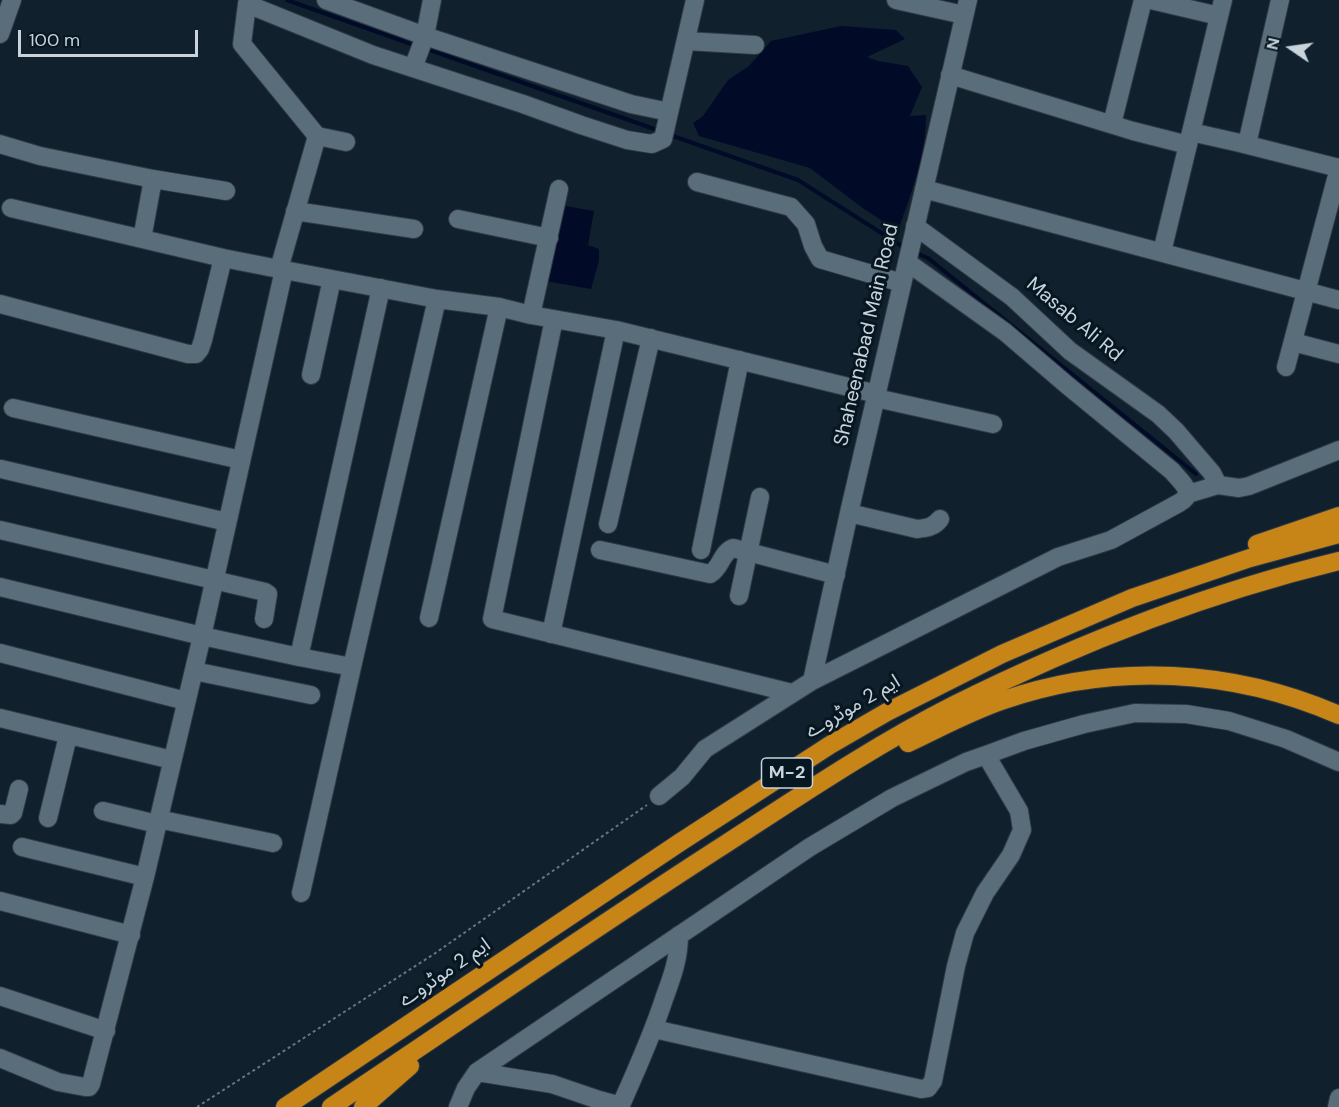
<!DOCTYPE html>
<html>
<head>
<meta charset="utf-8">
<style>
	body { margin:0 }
	#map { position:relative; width:1339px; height:1107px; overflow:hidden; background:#10202c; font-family:"DM Sans",sans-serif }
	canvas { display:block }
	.north { position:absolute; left:1261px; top:18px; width:60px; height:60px; -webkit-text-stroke:4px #071722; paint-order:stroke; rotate:283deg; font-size:16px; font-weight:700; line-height:24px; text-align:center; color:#c8d3db }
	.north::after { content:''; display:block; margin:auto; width:21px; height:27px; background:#c8d3db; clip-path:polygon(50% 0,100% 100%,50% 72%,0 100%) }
	.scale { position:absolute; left:18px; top:30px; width:180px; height:27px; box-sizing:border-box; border:3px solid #c8d3db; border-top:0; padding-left:8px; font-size:18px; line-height:21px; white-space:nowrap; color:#c8d3db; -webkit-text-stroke:4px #071722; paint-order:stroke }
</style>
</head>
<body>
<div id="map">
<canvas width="1339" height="1107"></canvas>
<div class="north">N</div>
<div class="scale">100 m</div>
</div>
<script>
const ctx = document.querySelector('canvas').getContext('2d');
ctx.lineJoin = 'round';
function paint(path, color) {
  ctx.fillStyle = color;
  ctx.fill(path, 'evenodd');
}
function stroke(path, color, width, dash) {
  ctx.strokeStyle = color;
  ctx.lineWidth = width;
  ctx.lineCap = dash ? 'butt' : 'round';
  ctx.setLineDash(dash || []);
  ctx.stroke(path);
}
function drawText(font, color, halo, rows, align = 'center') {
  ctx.font = font + ' "DM Sans","Noto Sans Arabic",sans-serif';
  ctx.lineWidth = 6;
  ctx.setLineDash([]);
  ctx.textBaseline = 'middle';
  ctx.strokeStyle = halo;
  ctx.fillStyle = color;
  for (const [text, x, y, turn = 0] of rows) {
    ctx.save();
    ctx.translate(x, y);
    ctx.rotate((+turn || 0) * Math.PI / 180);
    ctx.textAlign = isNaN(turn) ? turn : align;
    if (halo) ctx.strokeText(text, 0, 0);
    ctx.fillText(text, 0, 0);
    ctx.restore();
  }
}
paint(new Path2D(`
	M841,26L896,30L905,39L867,57L878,61L908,66L922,87L910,116L926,115C926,156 911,193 898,231L864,209L810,168L699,136L693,123L703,116L728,80L749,66L771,41Z
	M560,205L594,211L588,245L599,249V261L591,289L545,281Z`), '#010b28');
stroke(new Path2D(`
	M287,0L417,46
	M427,49L660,131
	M670,135L798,180L905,248
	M914,252L928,258L1196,474`), '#010b28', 4);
const minor = new Path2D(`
	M248,0L247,4L373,55L523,104L581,125L627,140L652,144L663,139L695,0
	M326,0L425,36L631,104L669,112
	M896,0L964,15
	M1151,0L1219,16
	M247,4L242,44L317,136L279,269
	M0,34L12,0
	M686,41L755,45
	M413,68L425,36L432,0
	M950,75L1133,131L1188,145
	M1112,124L1143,0
	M1191,132L1240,143L1339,168
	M317,136L346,142
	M0,144L40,156L153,179L142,239
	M1247,144L1280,0
	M153,179L226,191
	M697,182L791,207L806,224L813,246L820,259L902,283
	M924,189L1339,300
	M11,208L223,258L279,269L437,299L499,307L531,315L616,330L877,394
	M295,211L414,229
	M458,219L549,238
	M915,226L1012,297L1070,351L1158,414L1176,431L1212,473L1218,485
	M1162,252L1223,0
	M0,304L188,354H196L200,349L203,340L223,258
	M531,315L559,189
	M554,319L492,619L792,693
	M1293,342L1339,354
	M1286,367L1339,168
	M311,375L332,279
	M876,398L993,424
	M13,408L241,460
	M1,469L227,522
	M1188,494L1218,485L1239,488L1249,486L1339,450
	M849,513L917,529C927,528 934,527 940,519
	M608,524L651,338
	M0,530L265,592L268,594L264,619
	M600,550L710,574C721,568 721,553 733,548L836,575
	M701,550L740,360
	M0,587L202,636L299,657L381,288
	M739,596L760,497
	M429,618L499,307
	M551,634L616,330
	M0,653L186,701
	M299,657L352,667L437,299
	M194,671L311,695
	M812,681L849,513L968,0
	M0,718L172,760
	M659,796L682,777L705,749L812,681L1058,557L1111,540L1179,503C1197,493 1181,482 1172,471L1067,385L1005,332L907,262
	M103,811L157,824
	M0,814L11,815L13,813L19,789
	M48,818L68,736
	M158,819L273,843
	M22,847L145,877
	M301,893L352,667
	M0,901L131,935
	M0,996L106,1031
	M654,1029L921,1089L928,1088L933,1081L956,966L965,933L985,893L1011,855L1022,830L1019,811L986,755
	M0,1058L58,1082L85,1087H89L91,1084L145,877L202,636L284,270
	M477,1072L552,1084L599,1100L621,1106
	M458,1107L466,1088L477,1072L810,847L892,798L966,762L986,755L1024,741L1084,724L1135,713L1186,714L1229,721L1286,739L1339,762
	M620,1107C636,1071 652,1036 664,999C672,977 679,959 679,935
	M1337,1107L1339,1098`);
const highway = new Path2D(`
	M1257,544L1339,516
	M908,743C940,728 971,711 1004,700C1114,662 1233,669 1339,715
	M285,1107L679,843L830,745L887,712L1002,654L1132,598L1250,558L1339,534
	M331,1107C463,1019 593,929 727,843C801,795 875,745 954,705C1077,644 1206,593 1339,561
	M363,1107L410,1066`);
stroke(minor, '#303944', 20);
stroke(highway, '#303944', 20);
stroke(new Path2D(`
	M197,1107L434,954L647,805`), '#697680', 2, [3, 3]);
stroke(minor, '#5a6d7a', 18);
stroke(highway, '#c78518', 18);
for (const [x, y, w] of [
	[787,773,51]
]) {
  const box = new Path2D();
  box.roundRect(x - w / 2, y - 15, w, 30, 4.5);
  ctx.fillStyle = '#071722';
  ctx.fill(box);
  stroke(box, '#c8d3db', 1.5);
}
drawText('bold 18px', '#c8d3db', null, [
	["M-2",787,773]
]);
drawText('20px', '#c8d3db', '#071722', [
	["Masab Ali Rd",1074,320,40],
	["Shaheenabad Main Road",867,335,-77],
	["ایم 2 موٹروے",853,707,-30],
	["ایم 2 موٹروے",445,973,-34]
]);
</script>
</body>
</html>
